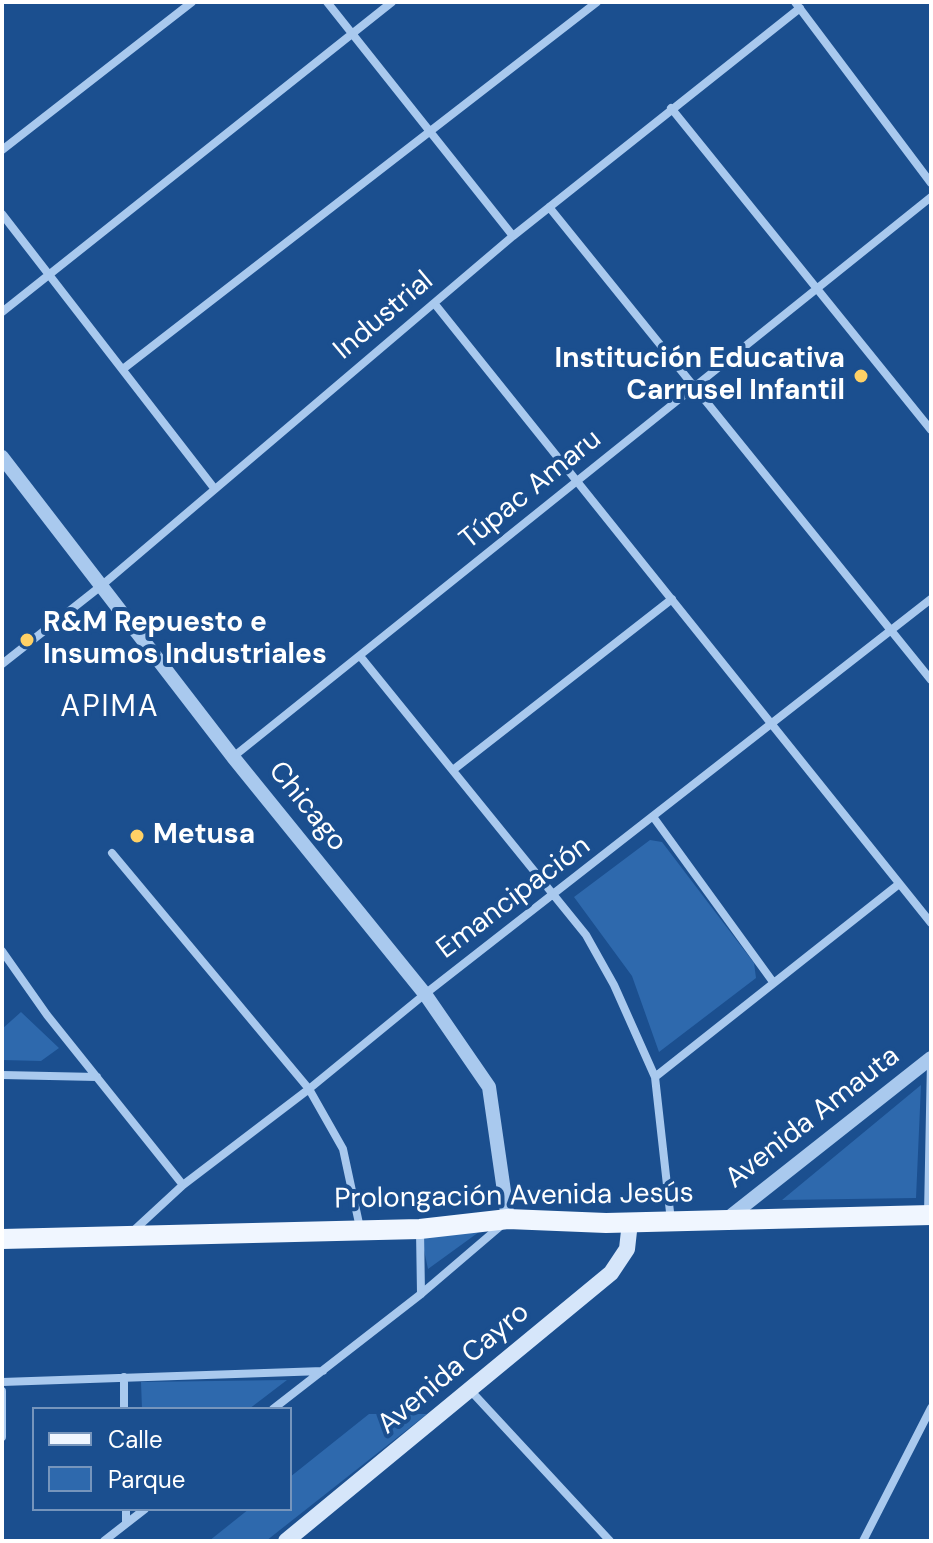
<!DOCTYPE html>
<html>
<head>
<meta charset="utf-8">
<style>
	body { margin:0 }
	#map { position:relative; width:933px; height:1543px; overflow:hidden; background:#1b4f8f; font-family:"DM Sans",sans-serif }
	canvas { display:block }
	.frame { position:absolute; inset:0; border:4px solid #fff; pointer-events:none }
	.legend { position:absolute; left:32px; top:1407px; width:260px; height:104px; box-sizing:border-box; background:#1b4f8f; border:2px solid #7695bc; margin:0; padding:10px 14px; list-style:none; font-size:24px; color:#fff }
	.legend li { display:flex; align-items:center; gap:16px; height:40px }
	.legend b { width:40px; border:2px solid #7695bc }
</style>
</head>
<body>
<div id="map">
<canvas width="933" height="1543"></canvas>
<div class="frame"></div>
<ul class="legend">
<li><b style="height:10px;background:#f0f6ff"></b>Calle</li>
<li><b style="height:22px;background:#2e69ad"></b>Parque</li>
</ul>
</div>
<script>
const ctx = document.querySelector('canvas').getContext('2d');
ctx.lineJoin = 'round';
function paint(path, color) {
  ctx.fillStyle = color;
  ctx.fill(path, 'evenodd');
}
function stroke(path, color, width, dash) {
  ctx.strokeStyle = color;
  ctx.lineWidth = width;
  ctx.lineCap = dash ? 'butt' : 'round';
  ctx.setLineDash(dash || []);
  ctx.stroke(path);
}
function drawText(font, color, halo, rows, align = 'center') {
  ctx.font = font + ' "DM Sans",sans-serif';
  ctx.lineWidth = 8;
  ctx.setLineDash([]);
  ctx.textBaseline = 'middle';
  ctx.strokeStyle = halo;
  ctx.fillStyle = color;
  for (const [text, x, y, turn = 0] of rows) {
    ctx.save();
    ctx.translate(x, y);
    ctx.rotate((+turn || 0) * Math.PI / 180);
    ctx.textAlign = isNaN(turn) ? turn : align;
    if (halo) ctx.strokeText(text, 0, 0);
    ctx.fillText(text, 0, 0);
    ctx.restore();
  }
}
paint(new Path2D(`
	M650,840L662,842L754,963L756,978L659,1052L632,976L574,897Z
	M21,1012L59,1048L41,1061L2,1060V1029Z
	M921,1085L916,1198L782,1200Z
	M479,1232L428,1269L421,1236Z
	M287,1380L249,1409H142L141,1382Z
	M369,1414H427L266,1541H209L249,1509H290V1477Z`), '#2e69ad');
stroke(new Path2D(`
	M327,2L513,236
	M795,2L931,183
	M671,108L931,430
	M2,150L192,2
	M549,207L931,680
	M2,214L214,488
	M434,303L931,923
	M2,312L392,2
	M123,369L597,2
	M360,656L586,935L614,985L655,1077L671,1221
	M2,664L101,586L513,236L800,8
	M233,757L931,197
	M453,770L672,599
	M654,818L773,982
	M112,853L309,1089L343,1149L360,1228
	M2,951L47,1015L183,1185
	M2,1075L97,1077
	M655,1077L899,884
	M928,1214L931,1060
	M420,1231L421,1294
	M131,1233L183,1185L309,1089L425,994L931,599
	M124,1377V1409
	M2,1382L323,1371
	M470,1390L610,1541
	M2,1391V1437
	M273,1409L421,1294L503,1224
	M126,1509V1523
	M104,1541L145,1509
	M863,1541L931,1408`), '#a9c9ee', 8);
stroke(new Path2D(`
	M2,457L233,757L425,994L489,1087L508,1219
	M727,1219L931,1058`), '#a9c9ee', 14);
stroke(new Path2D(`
	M286,1541L611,1273L627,1249L630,1222`), '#d6e6fa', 16);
stroke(new Path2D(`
	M2,1239L420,1229L508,1219L606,1223L931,1215`), '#f0f6ff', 20);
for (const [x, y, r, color] of [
	[861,376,8,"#ffd166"],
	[27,640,8,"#ffd166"],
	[137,836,8,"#ffd166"]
]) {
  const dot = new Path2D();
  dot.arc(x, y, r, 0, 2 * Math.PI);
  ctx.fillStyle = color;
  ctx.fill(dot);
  stroke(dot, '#1b4f8f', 3);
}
drawText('28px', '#fff', '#1b4f8f', [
	["Industrial",384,316,-40],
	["Túpac Amaru",531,490,-39],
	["Chicago",307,807,51],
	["Emancipación",514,898,-37],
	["Avenida Amauta",813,1118,-38],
	["Prolongación Avenida Jesús",514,1197,-1],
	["Avenida Cayro",454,1369,-40]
]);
drawText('bold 28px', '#fff', '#1b4f8f', [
	["Institución Educativa",845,360,"right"],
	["Carrusel Infantil",845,392,"right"],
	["R&M Repuesto e",43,624],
	["Insumos Industriales",43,656],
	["Metusa",153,836]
], 'left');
ctx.letterSpacing = '2px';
drawText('30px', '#fff', '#1b4f8f', [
	["APIMA",110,708]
]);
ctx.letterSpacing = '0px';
</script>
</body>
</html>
